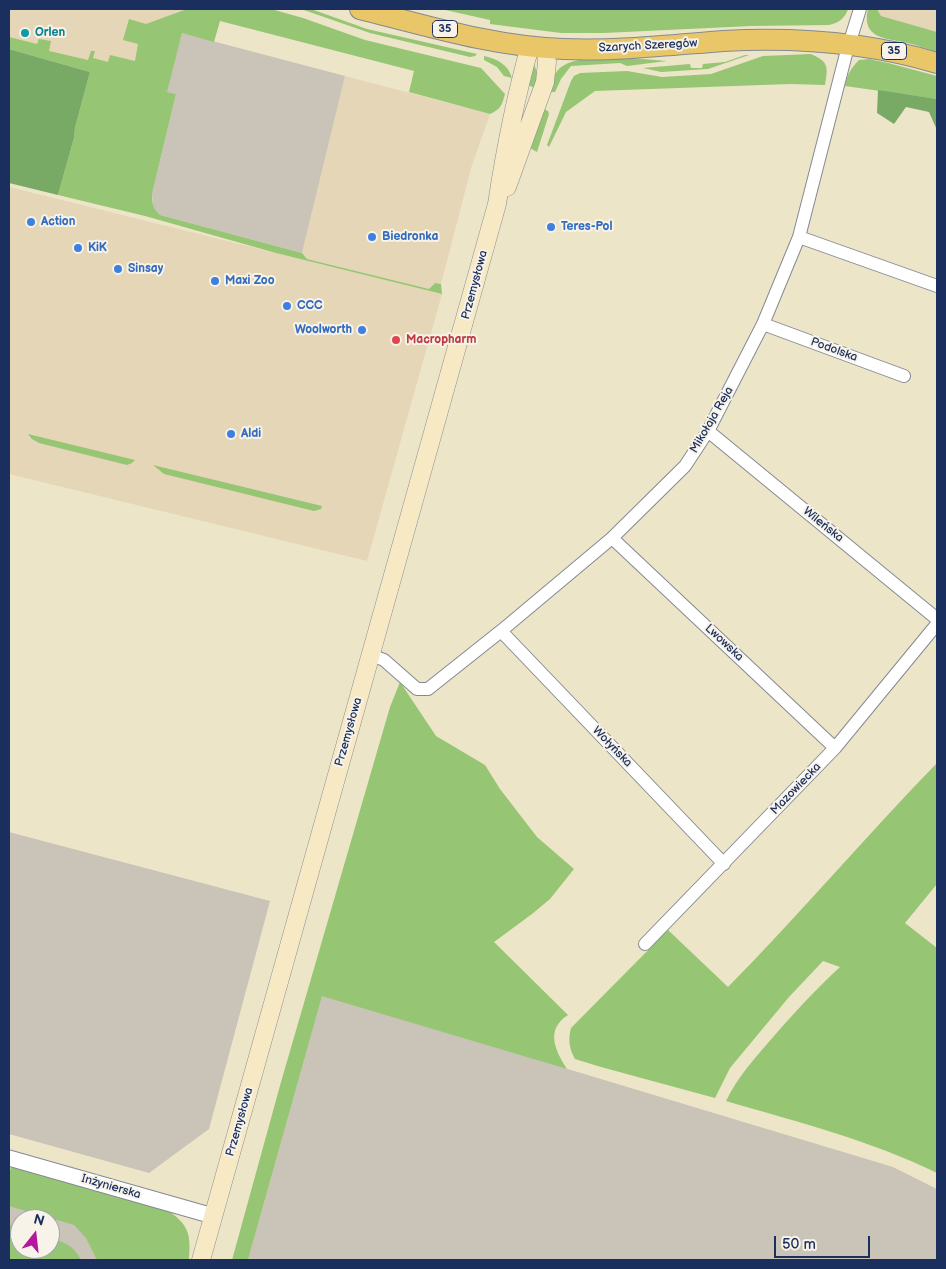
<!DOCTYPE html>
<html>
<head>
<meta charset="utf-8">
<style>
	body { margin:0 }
	#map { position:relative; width:946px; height:1269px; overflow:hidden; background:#ede5c8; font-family:"Balsamiq Sans",sans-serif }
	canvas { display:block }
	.frame { position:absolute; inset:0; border:10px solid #1b2f5e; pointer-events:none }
	.north { position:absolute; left:10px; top:1209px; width:50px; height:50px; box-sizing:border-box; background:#f7f3e8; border:1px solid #9fa5b1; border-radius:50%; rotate:16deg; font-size:14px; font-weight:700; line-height:20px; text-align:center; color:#1b2f5e }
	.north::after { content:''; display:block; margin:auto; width:18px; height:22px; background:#b5179e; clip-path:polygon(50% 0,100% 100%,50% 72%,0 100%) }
	.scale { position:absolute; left:774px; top:1236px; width:96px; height:22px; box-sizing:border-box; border:2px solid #1b2f5e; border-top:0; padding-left:6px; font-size:15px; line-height:18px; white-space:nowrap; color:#1b2f5e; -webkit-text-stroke:4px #f7f3e8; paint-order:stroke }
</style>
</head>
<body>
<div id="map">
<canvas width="946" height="1269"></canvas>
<div class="frame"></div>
<div class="north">N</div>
<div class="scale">50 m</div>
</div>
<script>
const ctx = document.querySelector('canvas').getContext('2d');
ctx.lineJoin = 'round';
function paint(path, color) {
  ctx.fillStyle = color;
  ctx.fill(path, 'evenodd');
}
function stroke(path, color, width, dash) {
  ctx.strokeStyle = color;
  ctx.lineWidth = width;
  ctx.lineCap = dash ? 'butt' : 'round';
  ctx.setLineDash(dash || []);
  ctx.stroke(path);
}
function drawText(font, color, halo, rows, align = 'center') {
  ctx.font = font + ' "Balsamiq Sans",sans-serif';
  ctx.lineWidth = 4;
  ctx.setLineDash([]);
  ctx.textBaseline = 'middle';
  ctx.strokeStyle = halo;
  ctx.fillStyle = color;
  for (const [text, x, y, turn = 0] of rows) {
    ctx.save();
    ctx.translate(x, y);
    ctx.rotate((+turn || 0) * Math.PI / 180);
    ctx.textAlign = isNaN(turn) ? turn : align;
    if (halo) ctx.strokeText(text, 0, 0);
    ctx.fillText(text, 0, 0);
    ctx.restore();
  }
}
paint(new Path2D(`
	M9,9H187L185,10L146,77L9,49Z
	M877,9H937V32L881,16Z
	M345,76L490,114L472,165L441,284L435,283L429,289L307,259L302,253Z
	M9,187L442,294L367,561L9,474Z`), '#e5d6b8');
paint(new Path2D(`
	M182,33L345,76L302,253L160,215L155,211L153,204L152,194L176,94L166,92Z
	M9,832L270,901L209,1129L149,1173L9,1134Z
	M322,995L893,1167L937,1189V1260H248Z
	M9,1184L156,1260H9ZM20,1219H50V1249H20Z`), '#c9c3b8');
paint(new Path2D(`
	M187,9H271L303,18L365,40L481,68L505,94C502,105 501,109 490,114L409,92L414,71L220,21L214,42L182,33L167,92L176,94L152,194C152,203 153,209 160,215L302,253L307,259L429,289L435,283L441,284L442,294L276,253L145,216L58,195L74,138L75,128L90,72L9,49V37L37,44L39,39L51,41L49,51L88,60L91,51H95L93,58L108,62L110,55L135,61L138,44L123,40L129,19L146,24Z
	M301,9H311L367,29L477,54L475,56L470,57L370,33Z
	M441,9H848C845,18 839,23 829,25L751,26L604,33H561L490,24V20Z
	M868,9H877L881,16L937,32V52C927,49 917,45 907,43C886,38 861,39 868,9Z
	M811,54C829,62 828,67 825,85L790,84L595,91L566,112L549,147L547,145L571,81L574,76L580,73L627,71L662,77L711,74L763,56Z
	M745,55H749L708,69L661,72L643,68L690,64L691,68H702L703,64L725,62Z
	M484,56C497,59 508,64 512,78L504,76L497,67L484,60Z
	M631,58L667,61L627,66L620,63L571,66L561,79L555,92H548C551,84 553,76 558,70C573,54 611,59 631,58Z
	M869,59L888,63L937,76V99L845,86C847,75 851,68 859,60Z
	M534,64L538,75L535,88L525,84Z
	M542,108L548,111L549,114L537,152L530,148Z
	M28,434L135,460L132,463L127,465L39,443L32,439Z
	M153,465L322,506L321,509L314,511L164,474Z
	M400,682L436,736L485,765L500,789L537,837L574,869L550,899L532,914L494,942L568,1015C545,1030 555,1050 567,1069L322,996L248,1260H232L281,1082L390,707Z
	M937,763V884L905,923L937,948V1173C870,1140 797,1122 726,1101C738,1076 756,1057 774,1036C795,1012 816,989 840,967L823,961L789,997L730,1068L715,1098L601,1067L575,1059C569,1048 568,1040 571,1028L668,930L728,987C800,914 866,836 937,763Z
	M11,1167L166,1209C189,1225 191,1233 189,1260H97L86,1238L74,1225L9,1206V1175Z
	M9,1225L20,1228V1249H50V1238C66,1243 73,1245 81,1260H9Z`), '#96c574');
paint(new Path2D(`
	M9,49L90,72L75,128L74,138L58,195L9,183Z
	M878,90L937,99V130L929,112L906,107L894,124L877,113Z`), '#78aa66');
const minor = new Path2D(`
	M799,237L937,286
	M763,324L904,376
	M708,431L937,619
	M612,538L835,748
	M501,631L724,864
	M371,655L384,660L417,689H428L501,631L612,538L685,466L708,431L763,324L799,237L846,54L860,9
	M645,944L835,748L937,624`);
const tertiary = new Path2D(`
	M9,1158L213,1216`);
const secondary = new Path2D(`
	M507,187L545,82L547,62L545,48
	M201,1260L497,204C505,151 515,99 530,46`);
const primary = new Path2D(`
	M360,9C427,26 496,47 564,49C617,51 671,45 723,41C796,37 867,42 937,63`);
stroke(minor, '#848a93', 14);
stroke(tertiary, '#848a93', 17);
stroke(secondary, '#848a93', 19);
stroke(primary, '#848a93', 22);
stroke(minor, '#fff', 12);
stroke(tertiary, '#fff', 15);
stroke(secondary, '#f6e9c3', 18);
stroke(primary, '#e9c769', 20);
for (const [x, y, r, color] of [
	[25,33,5,"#0f9aa8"],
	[31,222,5,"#3f7fe0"],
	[551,227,5,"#3f7fe0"],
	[372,237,5,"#3f7fe0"],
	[78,248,5,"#3f7fe0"],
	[118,269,5,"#3f7fe0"],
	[215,281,5,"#3f7fe0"],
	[287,306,5,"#3f7fe0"],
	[362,330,5,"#3f7fe0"],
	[396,340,5,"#e0444e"],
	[231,434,5,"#3f7fe0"]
]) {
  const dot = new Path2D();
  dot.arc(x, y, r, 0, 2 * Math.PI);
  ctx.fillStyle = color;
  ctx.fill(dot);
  stroke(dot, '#f7f3e8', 2);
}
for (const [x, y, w] of [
	[445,29,25],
	[894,51,25]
]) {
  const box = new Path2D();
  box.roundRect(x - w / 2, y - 8.5, w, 17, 4);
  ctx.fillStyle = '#f7f3e8';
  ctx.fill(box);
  stroke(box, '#1b2f5e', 1);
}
drawText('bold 11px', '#1b2f5e', null, [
	["35",445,29],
	["35",894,51]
]);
drawText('bold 12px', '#0d838f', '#f7f3e8', [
	["Orlen",35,33]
], 'left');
drawText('12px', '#1b2f5e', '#f7f3e8', [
	["Szarych Szeregów",648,46,-3],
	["Przemysłowa",475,285,-75],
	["Podolska",834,350,20],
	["Mikołaja Reja",712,420,-60],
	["Wileńska",823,525,39],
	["Lwowska",724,643,43],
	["Przemysłowa",349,732,-74],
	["Wołyńska",612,747,46],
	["Mazowiecka",796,789,-46],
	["Przemysłowa",240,1122,-74],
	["Inżynierska",111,1187,16]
]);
drawText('bold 12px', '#366cbe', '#f7f3e8', [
	["Action",41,222],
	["Teres-Pol",561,227],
	["Biedronka",382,237],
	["KiK",88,248],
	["Sinsay",128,269],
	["Maxi Zoo",225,281],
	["CCC",297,306],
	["Woolworth",352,330,"right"],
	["Aldi",241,434]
], 'left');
drawText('bold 12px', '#be3a42', '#f7f3e8', [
	["Macropharm",406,340]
], 'left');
</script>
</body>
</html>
